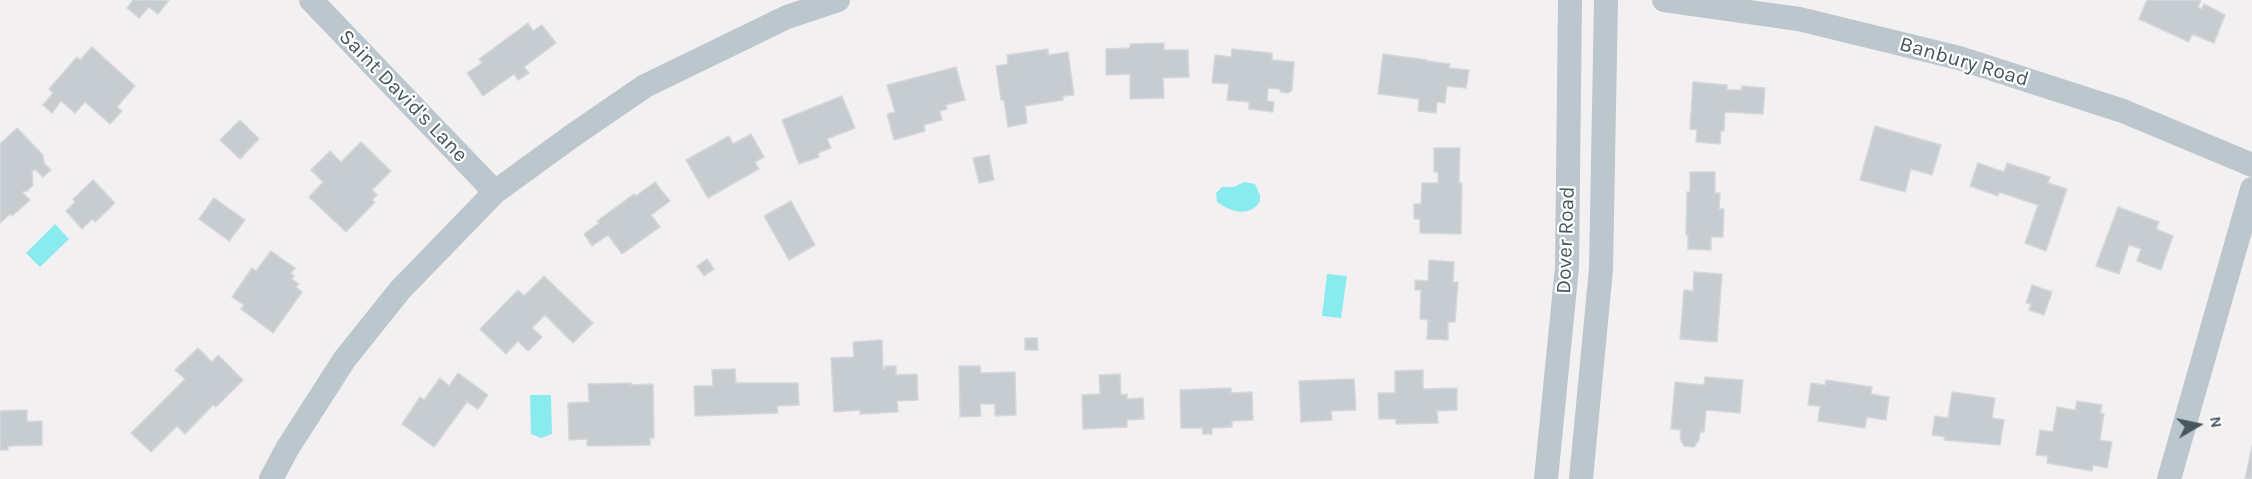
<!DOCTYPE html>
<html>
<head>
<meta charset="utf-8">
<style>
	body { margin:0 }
	#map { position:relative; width:2252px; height:479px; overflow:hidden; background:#f3f0f1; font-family:Karla,sans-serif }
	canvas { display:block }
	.north { position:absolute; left:2168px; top:395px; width:60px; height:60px; -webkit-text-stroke:4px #fff; paint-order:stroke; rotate:81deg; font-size:16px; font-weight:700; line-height:24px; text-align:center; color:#47575e }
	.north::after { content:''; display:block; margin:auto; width:21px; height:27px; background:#47575e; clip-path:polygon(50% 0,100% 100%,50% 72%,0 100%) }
</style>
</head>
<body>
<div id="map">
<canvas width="2252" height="479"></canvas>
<div class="north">N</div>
</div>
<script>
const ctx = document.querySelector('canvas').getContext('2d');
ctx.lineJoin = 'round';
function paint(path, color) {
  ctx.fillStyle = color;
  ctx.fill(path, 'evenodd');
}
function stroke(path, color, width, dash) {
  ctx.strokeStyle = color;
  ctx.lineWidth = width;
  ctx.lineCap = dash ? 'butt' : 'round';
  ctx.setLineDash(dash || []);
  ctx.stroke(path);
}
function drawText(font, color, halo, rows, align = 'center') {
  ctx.font = font + ' Karla,sans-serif';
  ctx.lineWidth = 4.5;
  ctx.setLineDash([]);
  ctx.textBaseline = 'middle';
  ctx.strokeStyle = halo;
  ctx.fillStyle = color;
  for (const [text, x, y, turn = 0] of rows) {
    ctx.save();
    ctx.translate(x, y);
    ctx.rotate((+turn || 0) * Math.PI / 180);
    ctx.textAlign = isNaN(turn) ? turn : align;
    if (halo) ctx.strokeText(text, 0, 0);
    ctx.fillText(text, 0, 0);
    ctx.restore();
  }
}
paint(new Path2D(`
	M1244,182L1255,184L1260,195V201C1250,218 1231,212 1217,202L1216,193L1222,187H1234Z
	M55,224L69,239L40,267L26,253Z
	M1327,274L1347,276L1341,318L1322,316Z
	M530,395H551L552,434L541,438L531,434Z`), '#8aebef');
const building = new Path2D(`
	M133,0H169L158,14L149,7L139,18L127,8Z
	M2147,0H2201L2198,7L2202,9L2204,4L2225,15L2214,43L2192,34L2189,42L2139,19Z
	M528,23L533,31L542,25L556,43L524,67L529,73L518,80L514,74L483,96L467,73L482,63L479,59Z
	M1164,43V50H1188L1189,77L1163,78L1164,98L1130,99V74L1106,75V49L1130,48V44Z
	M92,47L135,86L117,107L122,111L110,124L85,102L75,113L61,101L52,113L43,105L53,93L49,89L77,57L80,60Z
	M1048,49V55L1068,52L1074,95L1063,96V100L1025,106L1027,123L1008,127L1004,100H1001L996,66L1008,64L1007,55Z
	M1232,49L1272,53V60L1294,62L1292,90L1288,93L1281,92L1279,89L1268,88L1267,101L1274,102L1273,112L1249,109V102L1227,100L1229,84L1212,83L1215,55L1231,57Z
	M1383,54L1427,60V61L1450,64L1449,68L1469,70L1466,88L1447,86L1445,103L1437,102L1436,113L1418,111L1419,99L1378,94Z
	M956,67L965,100L946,105L947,109L940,111L942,120L924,125L925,131L894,140L887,114L895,112L887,85Z
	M1693,82L1727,85V90H1741L1742,86L1765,88L1763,114L1725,112L1724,131H1721L1720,144L1696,142L1697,130L1690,129Z
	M842,96L855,128L827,139L831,148L818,153L819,157L799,164L782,120Z
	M240,120L259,139L240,159L220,140Z
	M1875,126L1941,145L1932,175L1911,169L1905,192L1860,180Z
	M17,128L43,155L44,163L51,170L43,177L36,170L32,171L33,185L27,191L22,192L30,200L12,216L10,214L0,223V144Z
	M751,134L764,157L755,162L759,169L708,198L686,160L729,136L733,144Z
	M361,142L391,171L372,190L377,195L372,200L375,202L346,232L309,197L323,182L311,170L330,151L341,162Z
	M1434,148H1460L1459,183H1462L1461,234L1420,233V219H1414V204H1421L1422,183H1438V172H1434Z
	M989,155L994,180L979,183L973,158Z
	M1978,163L2004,172L2007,163L2050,177L2048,183L2067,189L2046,251L2025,243L2038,205L1999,192L1998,196L1970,186Z
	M1690,172H1715V193H1720L1719,209H1724L1723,237H1711V250L1688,249V235H1686L1687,192H1690Z
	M93,180L115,203L95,222L92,219L82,229L66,211L75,202L73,199Z
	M655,182L670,201L651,215L660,227L622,254L608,235L592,246L584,234L599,223L597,221L634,194L636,196Z
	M214,198L245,220L229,241L199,219Z
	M791,201L815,245L789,260L764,216Z
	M2118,207L2159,222L2156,229L2173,236L2161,270L2137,261L2141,249L2129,245L2119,274L2096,266Z
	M271,251L295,268L291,273L294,276L292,279L299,284L296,287L302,292L273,333L241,309L244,305L232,297L252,268L256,271Z
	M707,259L714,269L704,276L697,266Z
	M1429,260L1454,262L1453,282H1458L1455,322H1448V340L1427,339L1428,320L1420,319L1421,290H1415V280L1428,281Z
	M1694,272L1722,274L1717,342L1680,339L1684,290L1693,291Z
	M544,276L593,323L573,343L545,315L532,328L542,337L528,351L518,341L506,354L480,329L518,290L524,296Z
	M2032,285L2052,292L2044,315L2029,310L2031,304L2026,303Z
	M1025,338H1037L1038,350H1025Z
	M882,340L883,369H885V366H896V375L917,374L918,400L897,401L898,412L860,414V410L834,412L831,358L854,357L853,342Z
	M198,348L212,362L218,355L243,380L216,407L213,405L185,434L177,426L151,452L131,433L185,379L175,370Z
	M959,366H980L981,373L1015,372L1016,415L995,416V404H980L981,416L960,417Z
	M735,369L736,383H798L799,405L777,406L778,413L695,416L694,386H713L712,370Z
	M1423,370V389L1457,388V410L1437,411L1438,423L1396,424V419H1379L1378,393H1395V371Z
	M458,373L488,395L478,409L467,402L434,447L402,424L420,397L424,400L440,378L449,386Z
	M1120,374L1121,395L1127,394V399L1143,398L1144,419L1127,420V427L1083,429L1082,395L1100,394L1099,375Z
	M1705,377L1743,380L1740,413L1706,410L1704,432H1700L1699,440L1694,447L1684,446L1680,438L1681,430L1671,429L1675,382L1704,385Z
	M1354,379L1356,410L1331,411L1332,420L1301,422L1299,381Z
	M1826,380L1872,387L1871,394L1889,397L1886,420L1867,417L1865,428L1818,421L1820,406L1808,405L1811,383L1825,385Z
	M631,383V385L653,384L654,438H650V445L587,446V439L569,440L568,403L589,402L588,384Z
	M1231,388V393L1252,392L1253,420L1232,421V427L1212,428V434H1203L1202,428H1181L1180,390Z
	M1952,392L1995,398L1992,418L2004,420L2000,445L1944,440L1945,437L1932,435L1935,416L1948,418Z
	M2077,401L2102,405L2100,413L2104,414L2100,440L2112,442L2107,468L2093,465L2092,471L2047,463L2048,456L2036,455L2040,430L2053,432L2057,407L2075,410Z
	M27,410V422L42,421V445L8,446V450H0V411Z
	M2252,446V479H2245Z`);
paint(building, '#c7ccd0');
stroke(building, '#d4d8dc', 1.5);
stroke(new Path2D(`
	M311,0L495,192
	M1664,0L1799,19L1959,58L2123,111L2252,165
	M271,479L287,449L344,360L400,290L495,192L572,136L645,86L787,17L838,0
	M1546,479L1567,267L1570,0
	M1581,479L1601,269L1606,0
	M2169,479L2252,189`), '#bbc7cd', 24);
drawText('21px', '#47575e', '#fff', [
	["Banbury Road",1964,62,16],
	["Saint David's Lane",403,96,46],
	["Dover Road",1566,240,-88]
]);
</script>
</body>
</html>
